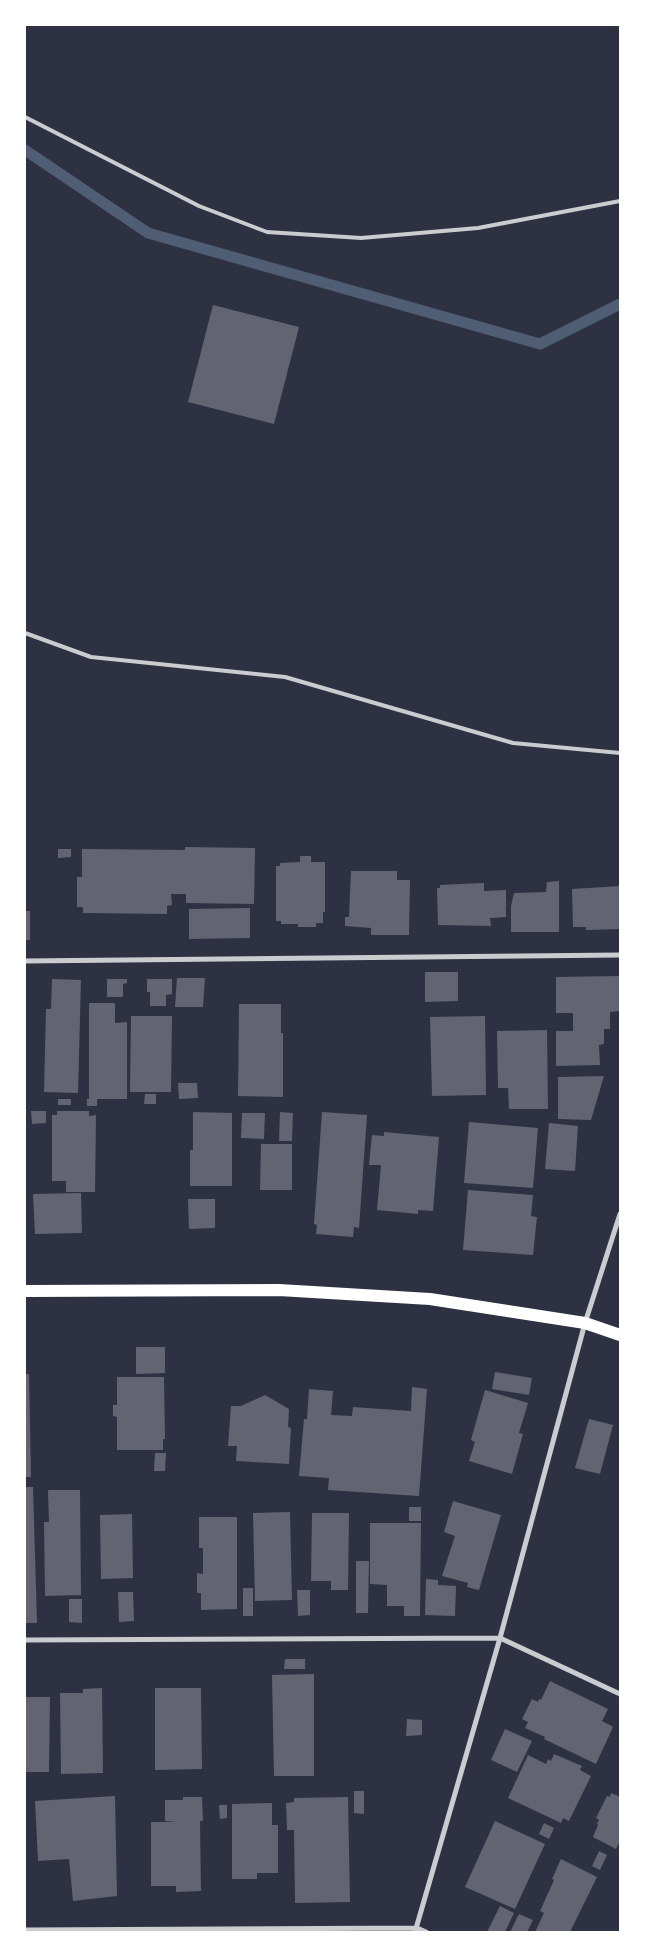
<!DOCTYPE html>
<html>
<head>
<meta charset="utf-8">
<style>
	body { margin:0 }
	#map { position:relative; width:645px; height:1957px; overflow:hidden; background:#2d3142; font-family:"Roboto Condensed",sans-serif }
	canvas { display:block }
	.frame { position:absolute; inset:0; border:26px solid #fff; pointer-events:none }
</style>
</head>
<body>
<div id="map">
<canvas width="645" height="1957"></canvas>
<div class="frame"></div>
</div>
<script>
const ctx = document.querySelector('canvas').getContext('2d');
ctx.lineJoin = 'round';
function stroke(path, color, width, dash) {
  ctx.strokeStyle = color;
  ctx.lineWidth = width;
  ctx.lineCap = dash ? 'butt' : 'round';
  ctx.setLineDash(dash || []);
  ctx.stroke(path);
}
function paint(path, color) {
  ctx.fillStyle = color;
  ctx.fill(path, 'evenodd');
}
stroke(new Path2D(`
	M25,150L148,233L540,344L620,304`), '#4f5d75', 11);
paint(new Path2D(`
	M213,305L299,327L274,424L188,402Z
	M185,847L255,848L254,904L186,903V894H171L172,905L167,906V914L83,913V907H77V877H82V849L185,850Z
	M58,849H71V857L58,858Z
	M300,856H311V862H325V912H323V923H316V927H298V924H281V921H276V866H280V863L300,862Z
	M351,871H397V880H410L409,935H371V928L345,926V917H349Z
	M559,881V932H511V906L514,893L546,892L547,882Z
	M484,883V891L506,890V917L490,918L491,926L438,925L437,888H440V885Z
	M620,886V929L586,930V927H573L572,889Z
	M250,908V938L189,939V909Z
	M25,911H30V940H25Z
	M425,972H458V1001L425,1002Z
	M620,976V1011L610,1012V1029H604V1044L599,1045L600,1065L556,1066V1031H573V1013H556V977Z
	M177,978H205L203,1007H175Z
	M52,979L81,980L78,1093L44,1092L46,1009H51Z
	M107,979H127V983L123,984V997H107Z
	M147,979H172V994L166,995V1006H150V992H147Z
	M89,1003H115V1023L127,1022V1099H97V1106H87V1099H89Z
	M239,1004H281V1033H283V1097L238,1096Z
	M131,1016H172L171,1092H130Z
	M485,1016L486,1095L432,1096L430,1017Z
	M547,1030L548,1109H509L508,1088H498L497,1031Z
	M604,1076L591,1120L558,1119V1077Z
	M178,1083H197L198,1098L179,1099Z
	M145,1094H156V1104H144Z
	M58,1099H71V1105H58Z
	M31,1111H46V1123L32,1124Z
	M57,1111H89V1116L96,1115L95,1192H66V1181H52V1115H57Z
	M193,1112L232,1113V1186H190V1150H193Z
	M280,1112L293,1113L292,1141H279Z
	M322,1112L367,1115L359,1228L354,1227L353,1237L316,1234L317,1225L314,1224Z
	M242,1113H265L264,1139L241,1138Z
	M469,1122L538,1128L533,1188L464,1183Z
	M549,1123L578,1126L575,1171L545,1169Z
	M384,1132L439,1137L433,1211L418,1210V1214L377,1210L381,1165H369L372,1135L384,1136Z
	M261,1144H292V1190H260Z
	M468,1190L533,1195L531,1216L537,1217L533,1255L463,1250Z
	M81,1193L82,1233L35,1234L33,1194Z
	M188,1199H215V1228L189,1229Z
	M136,1347H165V1373L136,1374Z
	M495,1372L532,1378L529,1395L492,1389Z
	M25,1374H29L31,1477H25Z
	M117,1377H164L165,1439H163V1450H117V1417L113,1416V1405H117Z
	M412,1387L427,1389L419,1496L328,1490L329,1478L299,1476L304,1419H307L309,1389L333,1391L331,1415L352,1416L353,1407L411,1411Z
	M485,1390L528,1403L519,1433L523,1434L512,1474L469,1461L475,1442L471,1440Z
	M265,1395L289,1409L288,1427L291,1428L289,1464L236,1461L237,1446H228L231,1406H241Z
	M589,1419L613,1425L600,1474L575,1468Z
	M155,1453H166L165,1471H154Z
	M25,1487H33L37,1623H25Z
	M48,1490H80L81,1595L45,1596L44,1522H49Z
	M453,1501L501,1515L479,1590L467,1587L468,1583L442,1576L455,1536L444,1532Z
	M409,1507H421V1521H409Z
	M290,1512L292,1600L255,1601L253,1513Z
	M312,1513H349L348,1590H331V1581H311Z
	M132,1514L133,1578L101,1579L100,1515Z
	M199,1517H237V1609L201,1610V1593H197V1573L203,1574V1548H199Z
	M370,1523H421L420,1616H404V1606H387V1585L370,1584Z
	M356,1561H369L368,1613H356Z
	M426,1579L438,1580V1585L456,1586L455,1616L425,1615Z
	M243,1588H253V1616H243Z
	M297,1590H310V1615L298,1616Z
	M118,1592H133L134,1621L119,1622Z
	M69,1599H82V1623L69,1622Z
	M285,1659H305V1669H284Z
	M314,1674V1776H274L272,1675Z
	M550,1681L608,1709L602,1721L613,1727L596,1764L544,1739L545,1737L525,1728L528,1722L522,1719L532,1699L538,1702L539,1699L541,1700Z
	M102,1688L103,1773L61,1774L60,1693H83V1689Z
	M155,1688H201L202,1769L155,1770Z
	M25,1697H50L49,1772H25Z
	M407,1719L422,1720V1735L406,1736Z
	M505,1729L532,1741L517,1772L491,1760Z
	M554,1754L582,1766L580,1770L591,1776L569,1821L563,1818L561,1823L508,1798L528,1755L546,1764L548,1759L551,1761Z
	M354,1791H364V1814L354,1813Z
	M611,1793L620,1797V1841L616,1849L593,1837L598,1825L597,1824L599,1820L596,1818L607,1796L610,1797Z
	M115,1796L117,1896L73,1901L69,1859L38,1861L35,1801Z
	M183,1797H202L203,1821H200L201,1891L176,1892V1886H151V1822H177L165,1821V1800H183Z
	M348,1797L350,1902L295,1903L294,1830H287L286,1803L294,1802V1798Z
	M272,1803V1825H278V1873H257V1879H232V1804Z
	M219,1805H227V1818L220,1819Z
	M495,1821L545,1844L515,1909L465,1887Z
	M544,1823L554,1828L549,1839L539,1834Z
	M599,1851L607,1855L600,1870L592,1866Z
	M561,1859L597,1877L570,1932H535L544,1913L540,1911L554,1880L552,1879Z
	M500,1906L514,1913L505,1932H487Z
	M519,1914L533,1920L527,1932H510Z`), '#626471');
stroke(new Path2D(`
	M25,117L199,206L267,232L361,238L478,228L620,201
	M25,633L91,657L285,677L513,743L620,753`), '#caccd0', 4);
stroke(new Path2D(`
	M25,961L620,955
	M25,1640L500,1638L620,1694
	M25,1930L417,1928L426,1932
	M415,1932L500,1638L585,1323L620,1214`), '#caccd0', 5);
stroke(new Path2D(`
	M25,1291L279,1290L430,1299L585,1323L620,1335`), '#fff', 12);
</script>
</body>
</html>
